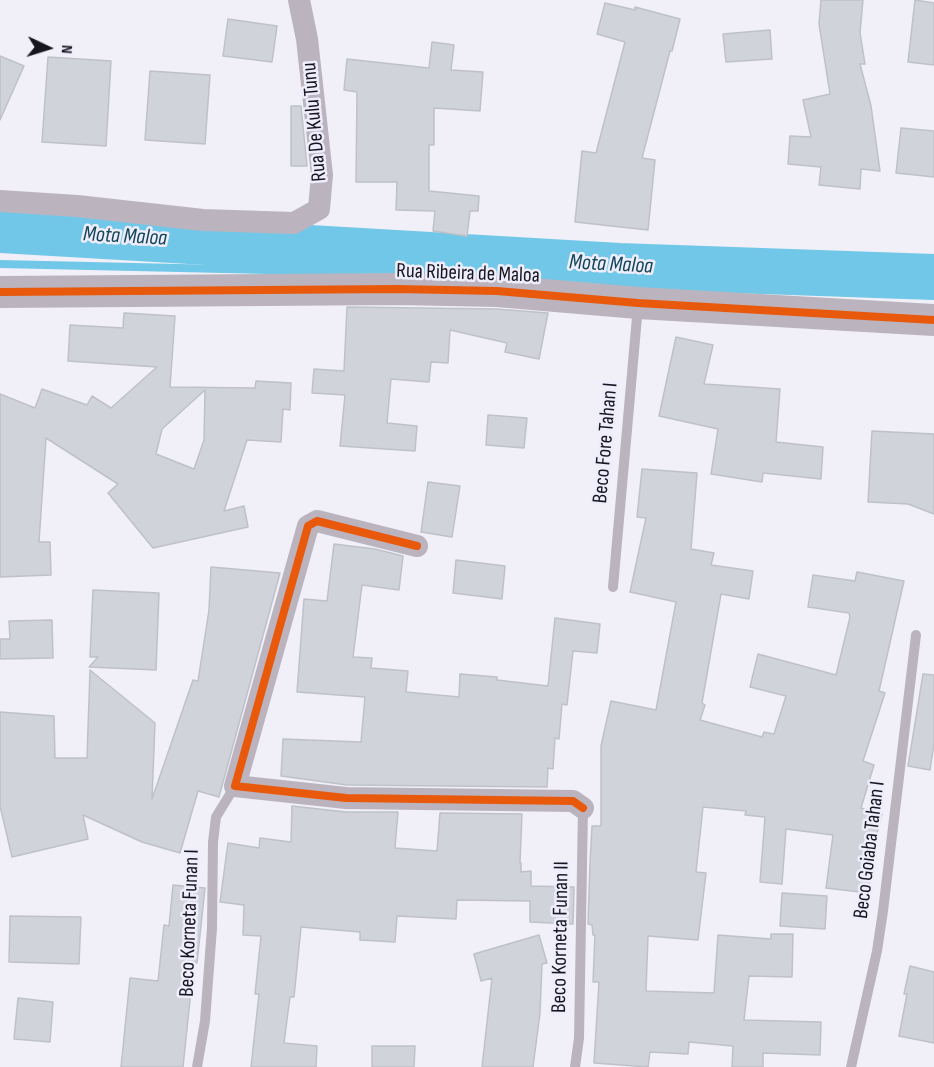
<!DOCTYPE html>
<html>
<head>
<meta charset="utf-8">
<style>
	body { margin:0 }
	#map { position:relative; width:934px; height:1067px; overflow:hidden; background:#f1f0f8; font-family:"Sofia Sans Condensed",sans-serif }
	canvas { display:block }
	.north { position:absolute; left:18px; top:18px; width:60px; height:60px; -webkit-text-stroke:4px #eeedfc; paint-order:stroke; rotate:94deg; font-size:16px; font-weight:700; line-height:24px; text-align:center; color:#17161f }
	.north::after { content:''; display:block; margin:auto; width:21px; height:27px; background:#17161f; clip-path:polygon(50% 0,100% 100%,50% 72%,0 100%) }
</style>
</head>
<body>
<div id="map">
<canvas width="934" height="1067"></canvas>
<div class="north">N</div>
</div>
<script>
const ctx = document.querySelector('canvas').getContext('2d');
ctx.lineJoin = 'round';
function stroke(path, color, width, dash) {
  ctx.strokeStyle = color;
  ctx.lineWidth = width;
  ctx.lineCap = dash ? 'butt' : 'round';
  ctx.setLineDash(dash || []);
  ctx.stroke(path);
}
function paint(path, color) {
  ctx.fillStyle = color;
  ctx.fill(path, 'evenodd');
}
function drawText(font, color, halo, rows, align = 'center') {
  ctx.font = font + ' "Sofia Sans Condensed",sans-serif';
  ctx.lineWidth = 5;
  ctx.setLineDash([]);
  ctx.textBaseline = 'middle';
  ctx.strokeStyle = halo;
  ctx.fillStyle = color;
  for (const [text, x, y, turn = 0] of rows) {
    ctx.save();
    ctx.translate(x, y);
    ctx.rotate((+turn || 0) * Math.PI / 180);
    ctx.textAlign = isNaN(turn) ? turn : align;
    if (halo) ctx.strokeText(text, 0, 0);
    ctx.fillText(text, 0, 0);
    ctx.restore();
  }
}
stroke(new Path2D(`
	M0,264L403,273
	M496,276L934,286`), '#71c7e7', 8);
stroke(new Path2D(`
	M0,230L619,266L934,277`), '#71c7e7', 46);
const building = new Path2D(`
	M821,0H863L860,33L865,64H860L871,106L880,171L861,169L860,189L819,185L821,167L788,164L790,136L811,137L803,100L830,94L819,24Z
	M915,0L934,3V65L908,62Z
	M605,3L635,10V7L680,19L672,51H670L642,158L655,160L648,230L575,222L582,151L596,153L625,42L597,34Z
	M228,19L277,26L272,62L223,56Z
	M770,30L772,59L726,62L723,34Z
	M432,42L454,45L451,70L483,72L480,111L434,108V145H429V191L479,196L478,211H470L467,236L433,231L435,211L396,210L397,182H356L357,92L344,90L347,59L429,68Z
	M0,56L24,66L0,120Z
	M48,57L111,61L106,146L42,142Z
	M150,71L210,75L205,144L145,140Z
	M291,106H301L307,166H291Z
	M901,128L934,131V177L896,173Z
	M347,307L496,309L548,313L539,359L505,352L507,343L450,330L448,363L431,362L429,382L391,379L387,423L417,426L415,451L340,446L345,395L312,393L314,369L344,371Z
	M124,313L175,316L170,387L255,388L256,381L291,383L290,410L283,409L281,442L247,440L224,511L244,506L248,527L153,548L108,493L118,484L46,438L39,542H50L51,575L0,577V394L35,408L42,389L87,405L92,396L111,408L157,367L68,361L70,325L123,328ZM205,390L204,440L194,469L156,454L162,429Z
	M676,337L713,345L704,384L780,389L776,442L823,447L821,479L763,473L762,482L711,474L718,429L659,416Z
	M488,415L527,418L524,448L486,445Z
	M872,431L934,434V514L908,504L868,502Z
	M642,469L697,473L691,549L714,553L711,565L753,571L749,599L721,594L702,703L705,705L700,720L762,737L764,732L774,734L786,696L750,687L758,654L836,675L850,617L849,613L808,607L813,575L855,581L857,572L904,581L879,691L885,693L863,761L874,765L861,808L882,814L875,841L868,893L826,888L833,835L786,829L782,884L760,882L765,817L745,815L746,811L703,807L696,872L706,873L698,940L648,936L646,991L714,993L718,935L771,939V934H793L792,977L749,976L744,1020L821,1022L820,1055L763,1053V1067H732L733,1046L689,1042L688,1054L650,1052L648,1067L594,1063L599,982H593L595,935H593L592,925L588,924L590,863L592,826H601V746L611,701L656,710L676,602L630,592L646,518L637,517Z
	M428,482L460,486L452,537L421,532Z
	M334,544L375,549L403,556L399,590L362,585L353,657L372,658L371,668L408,671L406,692L459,697L460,674L497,677V680L548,686L555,618L600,624L597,653L573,651L567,705L562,704L559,739L555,738L553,769L548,768L547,787L347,785L281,776L283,739L361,742L365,697L297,692L304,599L327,601Z
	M456,560L505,566L502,599L453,593Z
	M211,567L280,573L219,797L198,791L180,853L142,842L83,815L88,839L12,857L0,806V712L54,716L55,758H87L90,670L155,723L152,799L193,680L198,681L209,610Z
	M93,590L159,593L156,670L89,667L98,657H90Z
	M52,620L53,658L0,659V639H10L9,621Z
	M923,674L934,675V744L930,770L908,766Z
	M292,806L346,812H398L395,848L437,851L440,813L522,814L520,863H521V872L531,871V886L574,887L573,924L530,922V901L457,900L456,919L397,916L395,942L360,940V932L301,927L294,997H290L284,1043L317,1046L316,1067H251L259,994H255L261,936L243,935L244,905L220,902L228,843L259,848L260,838L291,842Z
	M173,885L205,888L197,963L194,962L183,1067H121L130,978L158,981L164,925L169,926Z
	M782,893L827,896L825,929L780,926Z
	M10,916L81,917L79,964L9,962Z
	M539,935L547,963L542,964L540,1013L533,1067H482L492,978L481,981L474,954Z
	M910,966L934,972V1043L899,1036L907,994H904Z
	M18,998L53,1002L50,1042L14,1039Z
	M372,1046H415L414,1067H372Z`);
paint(building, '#d1d3db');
stroke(building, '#bfc1c9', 1.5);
stroke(new Path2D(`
	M613,587L638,306
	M197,1067L205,1021L212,928L213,842L216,817L235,786
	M575,1067L579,1038L583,808
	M851,1067L877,951L883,911L916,635`), '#bbb4bf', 10);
stroke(new Path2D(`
	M0,201L77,206L203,220L294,223L319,209L322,175L307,39L299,0
	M417,546L317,521L308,526L235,786L346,798L573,801L583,808`), '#bbb4bf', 22);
stroke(new Path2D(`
	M0,292L397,289L497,291L638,303L934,320`), '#bbb4bf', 32);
stroke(new Path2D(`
	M0,292L397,289L497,291L638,303L934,320
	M417,546L317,521L308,526L235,786L346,798L573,801L583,808`), '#e8590c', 8);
drawText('21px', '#17161f', '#eeedfc', [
	["Rua De Kulu Tunu",315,122,-95],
	["Rua Ribeira de Maloa",468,274,2],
	["Beco Fore Tahan I",606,443,-85],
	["Beco Goiaba Tahan I",870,850,-83],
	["Beco Korneta Funan I",190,923,-88],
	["Beco Korneta Funan II",561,937,-89]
]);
drawText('italic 22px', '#124557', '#eeedfc', [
	["Mota Maloa",125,237,3],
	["Mota Maloa",611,265,3]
]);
</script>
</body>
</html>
